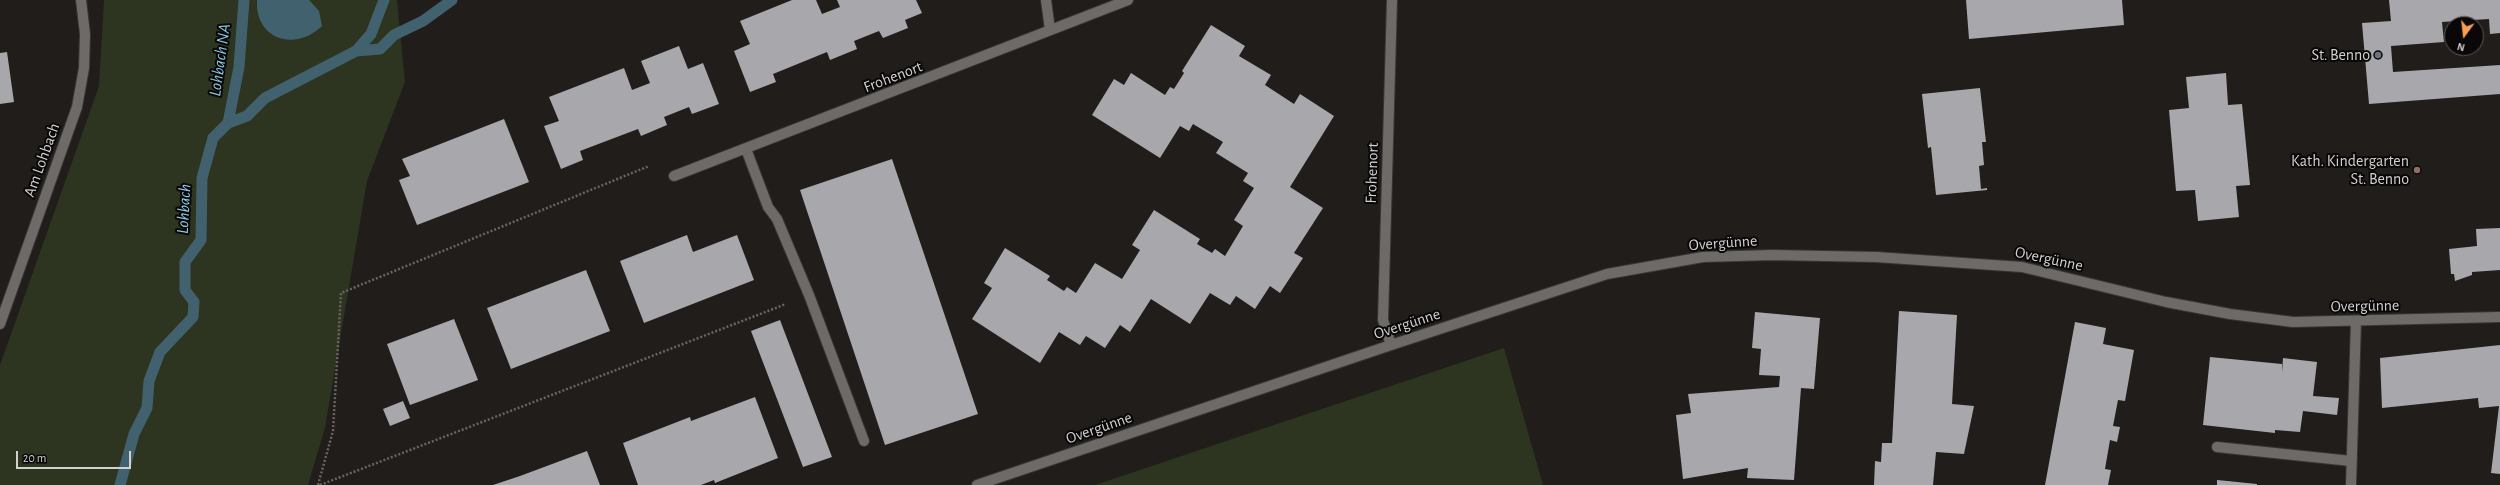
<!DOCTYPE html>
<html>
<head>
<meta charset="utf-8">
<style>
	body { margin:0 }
	#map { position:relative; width:2500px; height:485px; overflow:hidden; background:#201d1b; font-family:"Alegreya Sans",sans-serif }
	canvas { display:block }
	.north { position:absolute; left:2444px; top:16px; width:40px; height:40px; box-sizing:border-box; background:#090707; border:1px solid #5a5857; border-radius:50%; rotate:195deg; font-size:11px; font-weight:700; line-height:16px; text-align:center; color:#d3d1d0 }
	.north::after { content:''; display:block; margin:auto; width:14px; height:18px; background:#fb9e51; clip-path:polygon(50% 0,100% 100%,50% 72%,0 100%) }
	.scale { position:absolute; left:16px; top:451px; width:115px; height:18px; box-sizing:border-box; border:2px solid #d3d1d0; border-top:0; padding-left:5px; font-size:12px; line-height:14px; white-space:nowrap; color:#d3d1d0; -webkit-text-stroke:3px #090707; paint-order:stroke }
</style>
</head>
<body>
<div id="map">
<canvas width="2500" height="485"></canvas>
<div class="north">N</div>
<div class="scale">20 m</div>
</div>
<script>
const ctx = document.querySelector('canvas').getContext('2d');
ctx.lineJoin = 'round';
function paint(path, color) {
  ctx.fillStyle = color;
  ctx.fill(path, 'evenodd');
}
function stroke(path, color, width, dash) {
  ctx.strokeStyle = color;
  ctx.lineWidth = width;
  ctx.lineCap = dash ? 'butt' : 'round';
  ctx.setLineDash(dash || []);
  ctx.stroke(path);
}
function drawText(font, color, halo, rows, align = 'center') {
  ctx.font = font + ' "Alegreya Sans",sans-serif';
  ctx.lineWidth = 4;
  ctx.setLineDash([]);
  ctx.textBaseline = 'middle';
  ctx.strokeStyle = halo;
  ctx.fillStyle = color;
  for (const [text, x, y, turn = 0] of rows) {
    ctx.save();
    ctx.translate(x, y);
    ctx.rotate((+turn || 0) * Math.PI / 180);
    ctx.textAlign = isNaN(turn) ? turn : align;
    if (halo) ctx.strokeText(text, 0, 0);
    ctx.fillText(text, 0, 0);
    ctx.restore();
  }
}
paint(new Path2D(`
	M104,0H397L405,82L367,181L325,428L308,485H0V365L99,86Z
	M1504,348L1543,485H1095Z`), '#2d341f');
paint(new Path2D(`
	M257,0H309L319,11L322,26C295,52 255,40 257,0Z`), '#42616e');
stroke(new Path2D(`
	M356,51L380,49L394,35L423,21L452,0
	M228,123L239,67L244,0
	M120,485L134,434L147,408L149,381L160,352L193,317L194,302L185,290V262L201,240L202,178L213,138L228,123L247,116L265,98L356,51L371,34L384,0`), '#42616e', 11);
paint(new Path2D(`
	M792,0H816L822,14L840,7L837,0H916L922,13L905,20L908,28L883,38L879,31L854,41L857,49L830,60L827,52L773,74L776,82L750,92L734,51L750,44L740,21Z
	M1966,0H2122L2124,25L1969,39Z
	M2389,0H2500V33L2490,34L2489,19L2442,22L2444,42L2391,46L2393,72L2500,65V94L2369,104L2362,23L2391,21Z
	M1211,25L1245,46L1239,56L1271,75L1265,85L1294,104L1300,94L1334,116L1290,187L1323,208L1294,253L1303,258L1280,293L1270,286L1255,309L1236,296L1230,305L1210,293L1190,324L1151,299L1130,332L1120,325L1105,348L1086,336L1080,345L1059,332L1040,363L972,319L992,288L984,283L1005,248L1050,276L1047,280L1064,291L1067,287L1076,293L1095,263L1122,279L1140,250L1132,245L1154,210L1200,239L1197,244L1212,253L1215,249L1225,256L1243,226L1234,220L1254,188L1243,181L1248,173L1216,153L1223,142L1193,124L1189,131L1180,126L1160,158L1092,115L1114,79L1124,85L1131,73L1165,95L1170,87L1174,89L1184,73L1182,71Z
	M679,46L688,69L703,63L719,104L692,114L689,107L664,117L667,125L641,136L638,129L580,151L583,160L561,169L544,126L559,121L549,97L624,68L632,90L650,83L641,61Z
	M7,52L14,102L0,104V53Z
	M2226,73L2228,105L2242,104L2250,185L2236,186L2239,217L2198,221L2195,190L2176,191L2169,110L2189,108L2186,77Z
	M1980,88L1986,142H1982L1984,165L1979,166L1981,189L1987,188V190L1936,195L1931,147L1928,148L1922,94Z
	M504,119L529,182L417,225L399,180L410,176L402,159Z
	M892,159L978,414L885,445L800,190Z
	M2500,228V270L2472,272V275L2455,281L2454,274H2451L2449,249L2477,246L2476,229Z
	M687,235L693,252L737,235L754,280L644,323L620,261Z
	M586,270L610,331L511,369L487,308Z
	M1899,311L1957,315L1952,404L1974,406L1964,454L1936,452L1933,485H1874L1875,461L1881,462L1882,443H1892Z
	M1755,312L1820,318L1814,389L1801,388L1794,480L1747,478L1748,468L1683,479L1676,415L1691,413L1688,394L1779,387L1780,376L1759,375L1761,349L1752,348Z
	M454,319L478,380L410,405L387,344Z
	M780,320L832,457L803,467L751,331Z
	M2075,322L2106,328L2103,344L2134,350L2125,401L2118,400L2113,426L2120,427L2117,442L2110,440L2105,469L2111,470L2108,485H2045Z
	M2500,345V474L2491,473L2499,406L2479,408L2478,398L2382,408L2380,358Z
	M2210,357L2282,364V373L2283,358L2317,362L2313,396L2339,398L2337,415L2303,411L2300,432L2275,430V433L2203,425Z
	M755,397L778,458L715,483L714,480L701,485H638L623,443L690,417L691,421Z
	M403,401L410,418L390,426L383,409Z
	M587,451L600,485H493L520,476Z
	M2217,480L2257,484V485H2217Z`), '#a8a8ac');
const minor = new Path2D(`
	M1046,0L1050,30
	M746,149L768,207L777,219L809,295L864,441
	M674,176L1128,0
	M0,324L77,107L84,68L85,34L81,0
	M1391,345L1383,320L1392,0
	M2217,447L2351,461
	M977,485L1391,345L1607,274L1703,257L1772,255L1876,257L2022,267L2166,302L2230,314L2293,322L2500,317
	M2351,485L2356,321`);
stroke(minor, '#393736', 12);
stroke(new Path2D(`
	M318,485L333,431L341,293L649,166
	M320,485L786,304`), '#686563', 2.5, [2, 2]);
stroke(minor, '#6d6a67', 10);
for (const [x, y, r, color] of [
	[2378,55,4,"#6b7280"],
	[2417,170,4,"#8d6e63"]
]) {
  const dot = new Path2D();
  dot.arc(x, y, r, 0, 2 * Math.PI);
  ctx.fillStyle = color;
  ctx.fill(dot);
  stroke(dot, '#090707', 1.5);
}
drawText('16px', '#d3d1d0', '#090707', [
	["St. Benno",2370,55],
	["Kath. Kindergarten",2409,161],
	["St. Benno",2409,179]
], 'right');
drawText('16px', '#d3d1d0', '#090707', [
	["Frohenort",893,77,-21],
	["Am Lohbach",42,160,-70],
	["Frohenort",1372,173,-88],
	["Overgünne",1723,243,-4],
	["Overgünne",2049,259,12],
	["Overgünne",2365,306,-1],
	["Overgünne",1407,324,-18],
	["Overgünne",1099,428,-19]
]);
drawText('italic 17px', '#8dcae3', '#090707', [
	["Lohbach NA",220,60,-82],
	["Lohbach",184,209,-87]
]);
</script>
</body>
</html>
